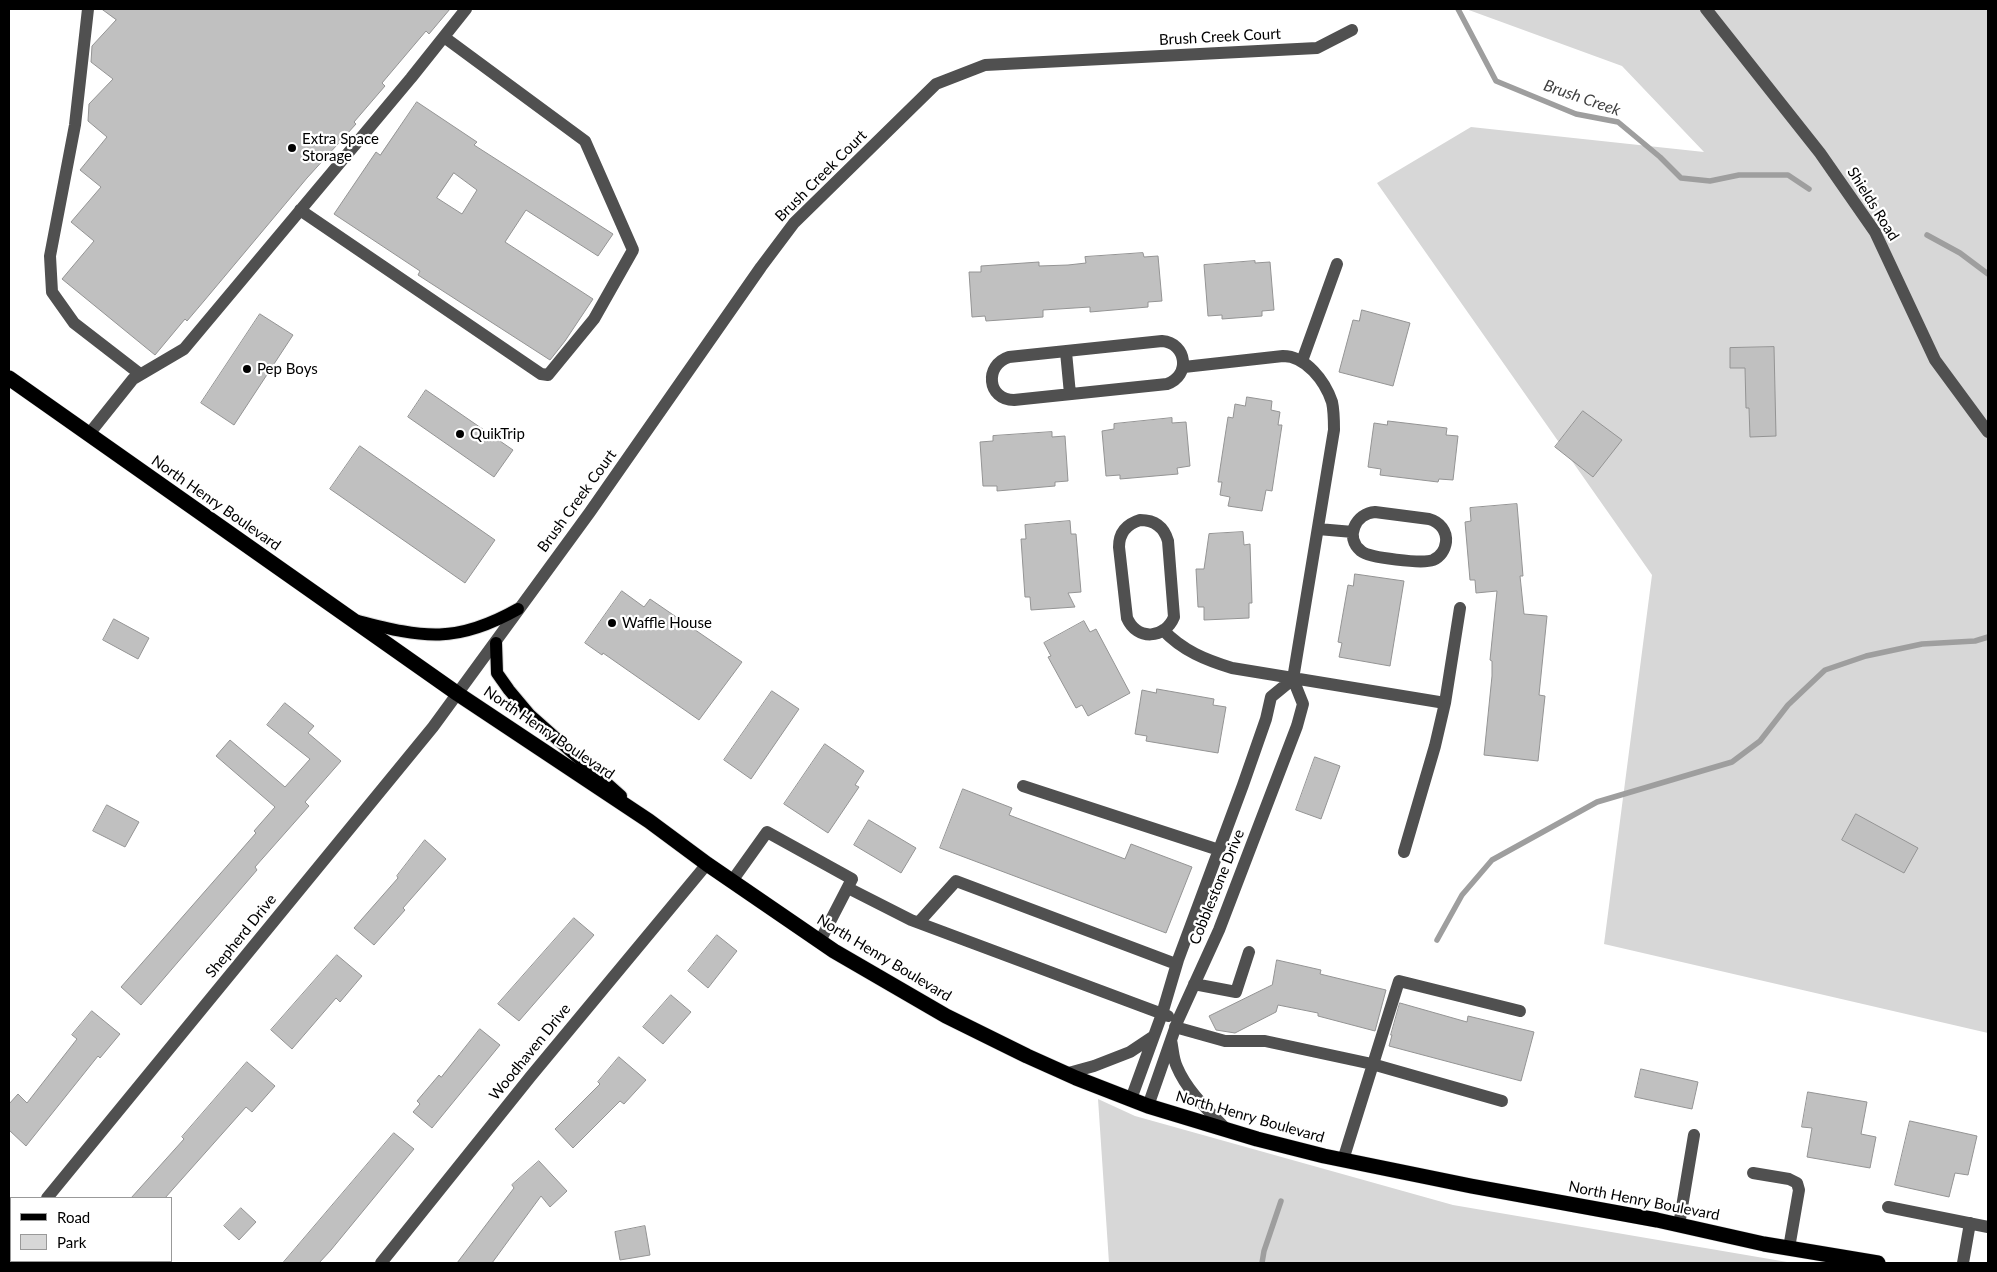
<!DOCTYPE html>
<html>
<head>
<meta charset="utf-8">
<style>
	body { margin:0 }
	#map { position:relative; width:1997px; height:1272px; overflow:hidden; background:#fff; font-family:Lato,sans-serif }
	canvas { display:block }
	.frame { position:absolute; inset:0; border:10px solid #000; pointer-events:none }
	.legend { position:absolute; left:10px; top:1197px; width:162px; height:65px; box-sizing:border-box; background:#fff; border:1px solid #999; margin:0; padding:6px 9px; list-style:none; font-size:15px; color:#000 }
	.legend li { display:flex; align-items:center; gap:10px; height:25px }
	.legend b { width:25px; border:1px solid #999 }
</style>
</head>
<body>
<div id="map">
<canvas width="1997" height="1272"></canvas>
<div class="frame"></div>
<ul class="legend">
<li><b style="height:6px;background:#000"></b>Road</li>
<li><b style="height:14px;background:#d7d7d7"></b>Park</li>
</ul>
</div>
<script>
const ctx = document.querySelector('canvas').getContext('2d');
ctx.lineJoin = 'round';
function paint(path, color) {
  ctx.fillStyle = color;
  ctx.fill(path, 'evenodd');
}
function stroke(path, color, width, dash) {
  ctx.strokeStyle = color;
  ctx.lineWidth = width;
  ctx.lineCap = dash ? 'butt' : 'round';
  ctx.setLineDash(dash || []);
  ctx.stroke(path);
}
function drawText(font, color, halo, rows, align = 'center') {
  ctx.font = font + ' Lato,sans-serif';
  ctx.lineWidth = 4.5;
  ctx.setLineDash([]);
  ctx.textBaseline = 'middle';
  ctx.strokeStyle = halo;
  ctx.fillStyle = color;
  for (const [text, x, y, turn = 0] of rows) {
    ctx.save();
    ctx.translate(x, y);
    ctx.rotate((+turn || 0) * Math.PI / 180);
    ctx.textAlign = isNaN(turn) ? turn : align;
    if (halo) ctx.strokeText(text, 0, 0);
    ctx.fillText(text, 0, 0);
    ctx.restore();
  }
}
paint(new Path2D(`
	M1466,9H1988V1033L1604,944L1652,575L1377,183L1471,127L1704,152L1622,66Z
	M1098,1099L1135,1116L1453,1205L1793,1263H1109Z`), '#d7d7d7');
stroke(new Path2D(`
	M1458,9L1496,81L1576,114L1618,122L1660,157L1681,178L1710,181L1739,175H1788L1809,189
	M1927,235L1960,253L1988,274
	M1437,940L1462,895L1492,860L1597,802L1732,762L1760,741L1788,705L1825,670L1866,656L1922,644L1975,641L1988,637
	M1262,1263L1264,1251L1281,1201`), '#9e9e9e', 5.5);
const building = new Path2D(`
	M102,9H450L429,34L426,31L382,83L385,86L354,122L356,124L307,178L204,301L187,321L185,319L155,355L62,279L94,241L71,222L101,187L80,170L107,137L88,121L89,104L113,79L91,62L92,46L116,20Z
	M417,102L477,142L474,145L613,234L598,256L526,210L505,242L593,299L565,341L550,360L418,275L420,271L334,214L376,152L380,155ZM454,173L477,190L462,214L437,198Z
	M1143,253L1144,257L1158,256L1162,301L1148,302V307L1090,312V307L1043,310V317L986,321L985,316L972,317L969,272H981V266L1039,262V266L1068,265L1086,263L1085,257Z
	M1255,261V263L1270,262L1274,310L1262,311V316L1222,319V315L1208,316L1204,265Z
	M1362,310L1410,323L1393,386L1339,372L1353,320L1359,321Z
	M260,314L293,335L234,425L201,403Z
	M1774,347L1776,436L1750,437L1749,408H1746L1745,368H1730V348Z
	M426,390L513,450L494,477L408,417Z
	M1247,397L1272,401L1271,410L1280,412L1278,425H1282L1272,491L1266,490L1262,511L1228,506L1230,497L1220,495L1222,482H1218L1228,417L1233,418L1235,404L1245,406Z
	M1583,411L1622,440L1593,477L1555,447Z
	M1172,418V423L1186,422L1190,466L1177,468L1178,474L1120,479V475L1106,476L1102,431L1114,429V424Z
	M1388,421L1447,428L1446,435L1458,436L1453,480L1439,479L1438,482L1380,475L1381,469L1368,467L1374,423L1387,425Z
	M1052,432V437L1065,436L1068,481L1055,482V486L997,491V486H983L980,442L993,441V436Z
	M360,446L495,540L465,583L330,489Z
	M1517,504L1523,576H1520L1524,614L1547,616L1539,695L1545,696L1538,761L1484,755L1492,676V661L1490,660L1497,591L1476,593L1475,580H1470L1465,522L1471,521L1470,508Z
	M1070,521L1071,534H1076L1081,592L1068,593L1075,607L1031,610L1030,597H1025L1021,539H1026L1025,525Z
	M1243,532L1244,545L1250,544L1252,603H1249V618L1204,620V607H1198L1196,569H1204L1209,534Z
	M1355,574L1404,581L1390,666L1339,657L1342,643L1338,642L1348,585L1353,586Z
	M622,591L644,607L650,599L742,662L699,720L603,653L602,655L585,643Z
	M114,619L149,638L138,659L103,640Z
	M1084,621L1090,632L1096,629L1130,693L1088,716L1082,705L1076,708L1048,657L1051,656L1044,643Z
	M1157,689L1214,699L1213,705L1226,707L1218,753L1146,741L1147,736L1135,734L1142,690L1156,693Z
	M772,691L799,709L751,779L724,760Z
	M285,703L314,726L308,733L341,761L305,802L309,806L255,867L257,870L141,1005L121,987L256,833L254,831L275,807L216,756L230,740L285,787L310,759L267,725Z
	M825,744L864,771L855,785L859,787L828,833L784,804Z
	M1315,757L1340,766L1321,819L1296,810Z
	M963,789L1012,808L1009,815L1125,859L1131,844L1192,867L1166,933L940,848Z
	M107,805L139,822L125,847L93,831Z
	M1856,814L1918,848L1904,873L1842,840Z
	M869,820L916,848L901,873L854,845Z
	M425,840L446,859L403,908L405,910L374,945L354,928L398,878L397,876Z
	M574,918L594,935L519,1021L498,1004Z
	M717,935L737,951L708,988L688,971Z
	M337,955L362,976L340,1002L336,998L292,1049L271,1030Z
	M1277,960L1321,970L1320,974L1386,990L1375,1031L1318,1016V1013L1278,1005L1276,1012L1235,1033L1216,1030L1209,1016L1272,985Z
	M671,995L691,1012L663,1044L643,1027Z
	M1400,1003L1467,1022L1468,1016L1534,1032L1521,1081L1389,1046L1392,1035H1391Z
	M92,1011L120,1034L100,1058L98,1056L26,1146L9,1130V1104L18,1094L27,1103L77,1039L72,1035Z
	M480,1029L500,1045L432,1128L413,1112L420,1104L417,1101L439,1075L441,1077Z
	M619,1057L646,1080L624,1104L620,1101L573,1148L555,1129L600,1084L598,1082Z
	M247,1062L275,1086L252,1112L246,1107L165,1198H131L184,1139L182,1137Z
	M1641,1069L1698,1082L1692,1109L1635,1097Z
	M1808,1092L1867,1102L1861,1134L1876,1137L1870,1168L1807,1157L1812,1128L1802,1127Z
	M1910,1121L1977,1136L1968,1175L1955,1173L1949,1197L1895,1185Z
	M394,1133L414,1149L331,1250L319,1263H283Z
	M539,1161L567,1191L550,1207L541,1196L492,1263H457L514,1188L512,1185Z
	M241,1208L256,1222L239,1240L224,1226Z
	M645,1226L650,1255L620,1260L615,1232Z`);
paint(building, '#c0c0c0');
stroke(building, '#949494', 1);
const major = new Path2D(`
	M358,621C424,638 456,644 518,609
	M496,643L497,673L509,690L530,715L621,796`);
const highway = new Path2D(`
	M9,378L458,694L649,821L707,864L834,951L946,1016L1027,1056L1076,1078L1148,1106L1257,1139L1324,1156L1471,1186L1657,1220L1764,1244L1878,1263`);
stroke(major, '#dbdbdb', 14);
stroke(highway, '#dbdbdb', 16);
stroke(new Path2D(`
	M88,9L75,125L50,256L52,292L74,323L140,374
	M1706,9L1820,153L1875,232L1935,360L1988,432
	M300,210L541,374L548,375L594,319L633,250L585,141L444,37
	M1162,341C1187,343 1191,376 1167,384L1014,400C987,400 984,365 1009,357Z
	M1066,352L1070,394
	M1302,361L1337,264
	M89,434L133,379L184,349L411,78L466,9
	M1375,512L1429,519C1440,522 1447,531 1446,542C1445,550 1440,557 1433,560C1423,564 1369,558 1361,551C1344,537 1356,513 1375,512Z
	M1140,520C1155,520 1164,527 1168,541L1174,617C1165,639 1137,641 1127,618L1119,547C1119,532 1127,524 1140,520Z
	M1318,529L1353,532
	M1163,630C1183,651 1206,660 1232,668L1445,703
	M1023,786L1219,850
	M1404,852L1435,746L1445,703L1460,608
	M732,881L767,832L852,879L820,941
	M848,888L911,920L1168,1016
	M919,922L956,881L1176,964
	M1194,984L1236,992L1249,952
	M1175,1027L1225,1041H1265L1372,1064L1502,1101
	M1171,1040C1173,1049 1173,1059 1177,1067C1187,1091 1209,1111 1226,1129
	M1065,1074L1094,1066L1130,1052L1154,1036
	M1131,1099L1162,1014L1178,960L1243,785L1266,719L1271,697L1293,679
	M1148,1106L1178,1020L1219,930L1297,726L1303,704L1293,679L1334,430C1334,421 1334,411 1332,402C1325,381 1306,356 1283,356L1184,367
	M1343,1160L1399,981L1520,1011
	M1753,1173L1789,1179L1797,1183L1799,1190L1789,1248
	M47,1198L433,727L590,512L761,267L794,223L936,84L985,65L1317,48L1352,30
	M1888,1207L1988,1227
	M1679,1225L1694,1135
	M9,1245L11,1242
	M381,1263L531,1076L707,864
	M1963,1263L1970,1223`), '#505050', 12);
stroke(major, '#000', 12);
stroke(highway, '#000', 15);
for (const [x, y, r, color] of [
	[292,148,5,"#000"],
	[247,369,5,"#000"],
	[460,434,5,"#000"],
	[612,623,5,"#000"]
]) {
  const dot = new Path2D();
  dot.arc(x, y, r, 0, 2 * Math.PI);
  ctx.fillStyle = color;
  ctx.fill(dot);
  stroke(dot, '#fff', 2);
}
drawText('15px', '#000', '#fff', [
	["Brush Creek Court",1220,37,-3],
	["Brush Creek Court",821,176,-45],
	["Shields Road",1873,204,58],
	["Brush Creek Court",577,501,-54],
	["North Henry Boulevard",216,503,35],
	["North Henry Boulevard",549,733,34],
	["Cobblestone Drive",1217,887,-68],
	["Shepherd Drive",241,936,-51],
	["North Henry Boulevard",884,958,31],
	["Woodhaven Drive",530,1052,-51],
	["North Henry Boulevard",1250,1117,16],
	["North Henry Boulevard",1644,1201,11]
]);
drawText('15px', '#000', '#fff', [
	["Extra Space",302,139],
	["Storage",302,156],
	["Pep Boys",257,369],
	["QuikTrip",470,434],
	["Waffle House",622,623]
], 'left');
drawText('italic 16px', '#3f3f3f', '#fff', [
	["Brush Creek",1582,98,19]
]);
</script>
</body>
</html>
